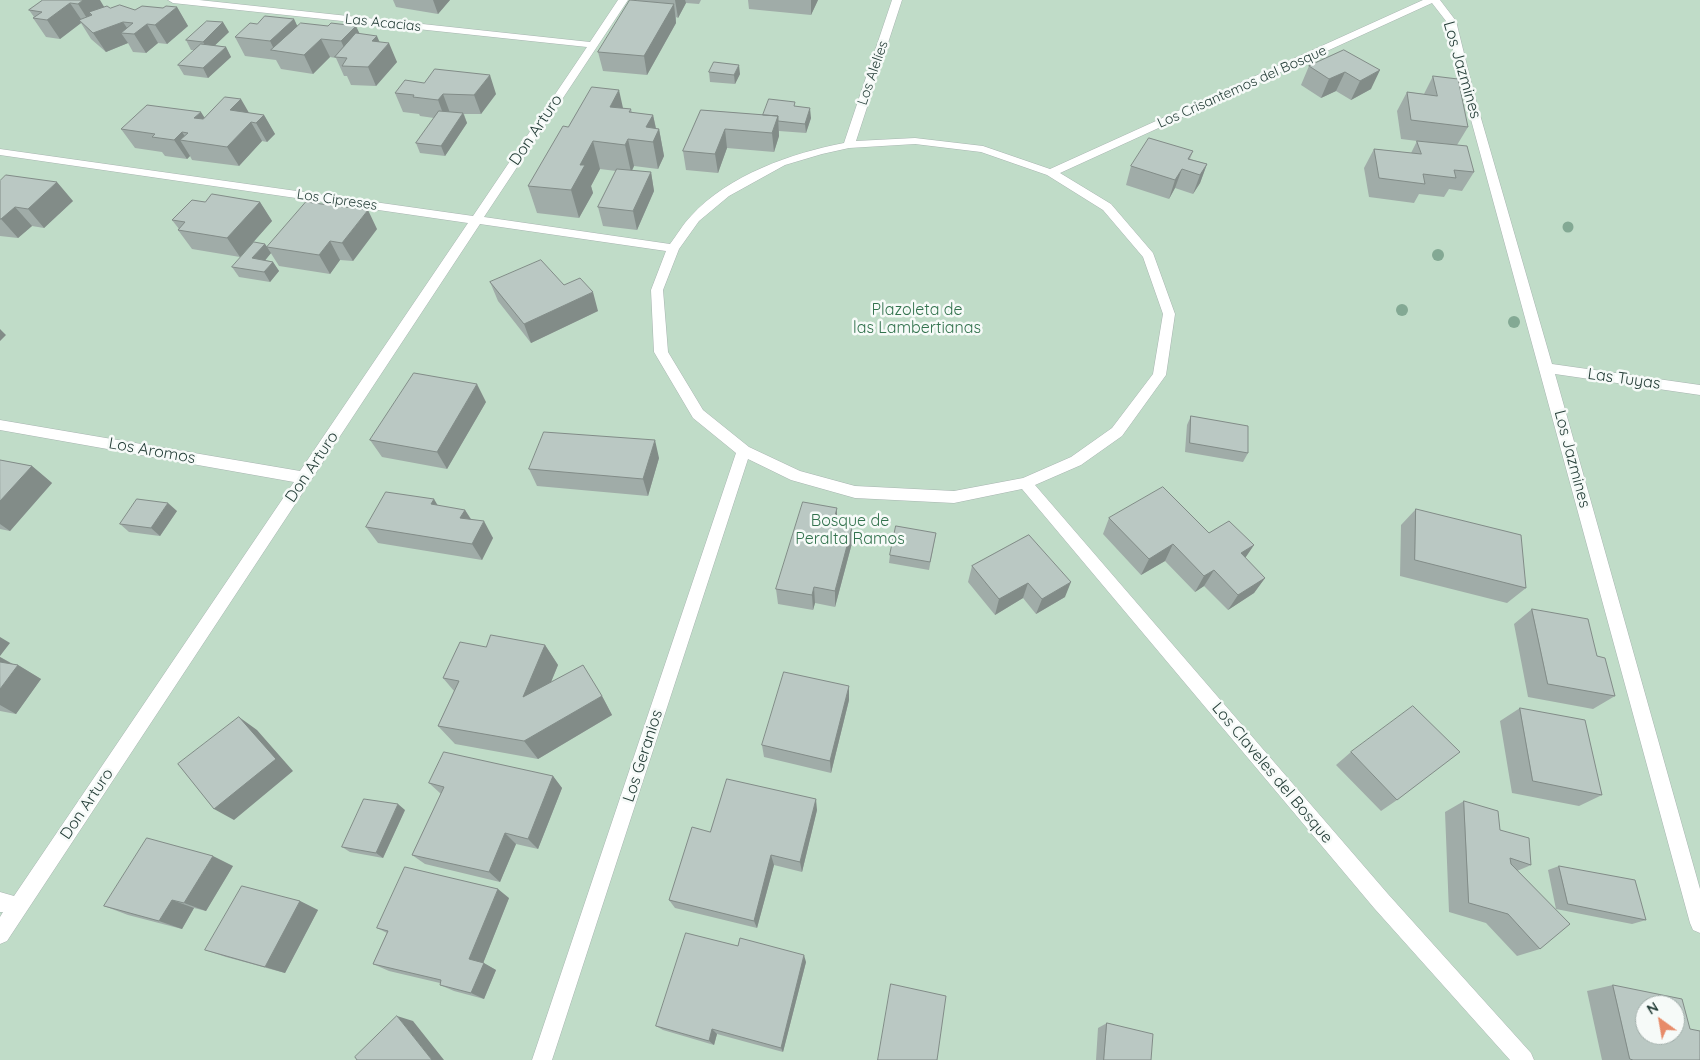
<!DOCTYPE html>
<html>
<head>
<meta charset="utf-8">
<style>
	body { margin:0 }
	#map { position:relative; width:1700px; height:1060px; overflow:hidden; background:#e5edea; font-family:Quicksand,sans-serif }
	canvas { display:block }
	.north { position:absolute; left:1635px; top:995px; width:50px; height:50px; box-sizing:border-box; background:#f6faf8; border:1px solid #a2afab; border-radius:50%; rotate:328deg; font-size:14px; font-weight:700; line-height:20px; text-align:center; color:#253e38 }
	.north::after { content:''; display:block; margin:auto; width:18px; height:22px; background:#e78b69; clip-path:polygon(50% 0,100% 100%,50% 72%,0 100%) }
</style>
</head>
<body>
<div id="map">
<canvas width="1700" height="1060"></canvas>
<div class="north">N</div>
</div>
<script>
const ctx = document.querySelector('canvas').getContext('2d');
ctx.lineJoin = 'round';
function paint(path, color) {
  ctx.fillStyle = color;
  ctx.fill(path, 'evenodd');
}
function stroke(path, color, width, dash) {
  ctx.strokeStyle = color;
  ctx.lineWidth = width;
  ctx.lineCap = dash ? 'butt' : 'round';
  ctx.setLineDash(dash || []);
  ctx.stroke(path);
}
function drawText(font, color, halo, rows, align = 'center') {
  ctx.font = font + ' Quicksand,sans-serif';
  ctx.lineWidth = 5;
  ctx.setLineDash([]);
  ctx.textBaseline = 'middle';
  ctx.strokeStyle = halo;
  ctx.fillStyle = color;
  for (const [text, x, y, turn = 0] of rows) {
    ctx.save();
    ctx.translate(x, y);
    ctx.rotate((+turn || 0) * Math.PI / 180);
    ctx.textAlign = isNaN(turn) ? turn : align;
    if (halo) ctx.strokeText(text, 0, 0);
    ctx.fillText(text, 0, 0);
    ctx.restore();
  }
}
paint(new Path2D(`
	M0,0H1700V1060H0ZM1645,1005H1675V1035H1645Z`), '#c0dcc8');
const minor = new Path2D(`
	M168,0H199L590,42L618,0H628L484,217L670,244C677,235 683,224 691,216C728,175 792,153 844,143L892,0H902L856,141L915,138L983,146L1050,169L1423,0H1440L1456,21L1474,94L1552,364L1700,385V395L1555,374L1700,889V933L1693,930L1690,923L1464,94L1446,21L1432,3L1060,173L1111,204L1153,253L1175,314L1166,375L1122,436L1081,465L1035,485L1388,894L1531,1053L1534,1060H1510L1374,908L1022,489L954,503L855,498L791,480L748,459L552,1060H532L736,453L693,418L654,352L651,290L666,251L480,224L7,941L0,944V917L3,912H0V892L14,896L294,482L0,430V420L300,471L468,223L0,155V149L473,216L587,47L173,3ZM915,144L981,152L1047,175L1103,210L1143,257L1163,314L1153,374L1112,428L1071,457L1023,478L954,491L855,486L800,471L749,447L703,410L668,352L663,290L679,249L699,221L729,196L785,165L822,154L849,148Z`);
stroke(minor, '#a8b5b1', 1);
paint(minor, '#fff');
ctx.fillStyle = '#83a994';
for (const [x, y, r] of [
	[1568,227,5.5],
	[1438,255,6],
	[1402,310,6],
	[1514,322,6]
]) {
  ctx.beginPath();
  ctx.arc(x, y, r, 0, 2 * Math.PI);
  ctx.fill();
}
paint(new Path2D(`
	M43,0L104,7L110,8L135,10L177,7L188,26L167,44L158,43L146,53L133,52L128,43L106,52L91,39L81,23L60,39L46,37L33,18L34,17L29,10Z
	M393,0H450L438,14L396,7Z
	M638,0H701L699,4L686,3L678,18L676,17V23L647,75L603,71L598,52Z
	M748,0H818L811,15L749,9Z
	M294,19L297,26L360,34L379,42L397,62L376,86L351,85L347,76H344L336,58L330,57L313,74L281,69L276,60L245,56L235,37L257,24Z
	M229,32L215,45L226,47L231,57L208,78L184,75L178,65L195,50H191L186,40Z
	M1344,50L1371,89L1351,100L1336,91L1321,98L1301,85L1309,66Z
	M709,72L740,74L735,84L710,82Z
	M1433,76L1468,127L1457,145L1474,172L1462,191L1449,189L1444,197L1419,194L1414,203L1369,197L1364,168L1374,149L1411,153L1417,141L1401,139L1397,111L1407,92L1424,94Z
	M395,93L496,94L481,114H464L467,123L445,156L420,153L416,143L434,118L420,116L419,114L403,112Z
	M796,107L811,118L806,133L779,131V136L774,152L727,148L718,173L686,170L683,151L701,110L763,115Z
	M623,108L631,109L632,113L653,115L656,128L659,129L664,156L658,169L634,166L632,171L651,172L654,191L637,230L603,226L598,207L616,171L600,169L591,186L593,193L579,218L537,213L528,186L568,127Z
	M249,113L264,115L275,134L267,142L262,141L239,166L192,160L190,156L187,159L165,156L162,152L135,148L121,129L204,117Z
	M1193,151L1190,159L1207,164L1200,183L1193,194L1175,188L1169,199L1126,185L1131,166Z
	M0,181L73,201L44,228L32,226L18,238L0,236Z
	M205,202H260L272,221L240,257L192,249L178,230L179,229L172,220Z
	M377,229L353,261L340,260L330,274L279,266L267,247Z
	M265,244L271,253L265,260L273,262L279,271L270,282L239,277L232,267Z
	M490,282L564,285L598,311L531,343L498,301Z
	M486,402L447,469L382,457L370,440Z
	M1191,416L1248,453L1243,462L1185,452L1187,425Z
	M659,458L648,496L537,486L529,469Z
	M0,460L32,466L52,483L10,531L0,529Z
	M1416,509L1526,588L1507,603L1400,576L1401,525Z
	M465,510L471,519L493,538L482,560L378,543L366,527Z
	M177,511L160,536L129,532L120,524Z
	M1109,518L1209,533L1254,545L1245,558L1265,578L1254,593L1228,610L1204,586L1195,592L1165,561L1141,575L1103,534Z
	M837,524L852,543L835,607L815,603L813,610L778,604L776,589Z
	M936,533L929,570L889,563L890,555Z
	M1029,535L1065,597L1036,614L1023,598L995,615L968,582L972,566Z
	M1532,609L1597,656L1615,696L1593,709L1528,697L1514,624Z
	M545,645L558,665L551,682L602,696L612,715L538,759L455,744L438,726L454,691L443,678L486,647Z
	M0,657L13,664L18,665L41,679L16,714L0,711Z
	M849,700L831,773L764,757L762,745Z
	M1520,708L1602,795L1579,806L1512,793L1500,721Z
	M1351,752L1397,800L1381,811L1336,765Z
	M553,776L562,788L538,849L516,844L500,882L425,864L412,855L441,794L429,783Z
	M1464,801L1500,830L1531,865L1517,871L1540,949L1517,956L1486,923L1449,912L1445,812Z
	M405,810L383,858L350,852L342,847Z
	M817,810L802,872L774,865L757,928L675,908L669,900Z
	M233,866L206,911L194,908L182,929L128,915L104,906Z
	M1559,866L1646,920L1632,924L1556,909L1548,870Z
	M509,898L483,963L496,970L484,999L454,991L440,985V983L389,971L373,964L387,933L377,928Z
	M300,901L318,910L285,973L226,957L205,950Z
	M738,946L806,962L783,1052L717,1034L714,1045L663,1030L656,1026Z
	M1613,985L1690,1029L1700,1060H1602L1587,991Z
	M1107,1023L1151,1060H1096L1098,1028Z`), '#a0aca8');
paint(new Path2D(`
	M83,0H100L106,10L92,15L89,12L94,20L90,23L78,4Z
	M433,0H450L438,14Z
	M675,0H685L686,3L678,18Z
	M811,0H818L811,15Z
	M70,3L83,22L79,20L81,23L60,39L47,20Z
	M674,4L676,23L647,75L644,56Z
	M177,7L188,26L167,44L155,25Z
	M294,19L303,38L275,51L270,41Z
	M123,22L131,34L121,33L128,43L106,52L93,33Z
	M223,22L229,32L209,51L203,42Z
	M147,24L158,43L146,53L134,34Z
	M356,26L365,45L350,60L341,41Z
	M377,36L383,50L389,43L397,62L376,86L368,67L372,41Z
	M321,39L330,57L313,74L304,55Z
	M226,47L231,57L208,78L203,68Z
	M739,65L740,74L735,84L734,75Z
	M1380,70L1371,89L1351,100L1360,81Z
	M1345,72L1336,91L1321,98L1329,79Z
	M490,75L496,94L481,114L474,95Z
	M619,90L625,117L610,107Z
	M443,94L450,113L445,119L438,100Z
	M241,99L252,118L230,110Z
	M810,108L811,118L806,133L805,124Z
	M201,112L213,131L194,118Z
	M463,113L467,123L445,156L441,146Z
	M264,115L275,134L267,142L256,123Z
	M653,115L657,134L659,129L664,156L658,169L653,142L646,127Z
	M778,116L779,136L774,152L772,133Z
	M251,122L262,141L239,166L227,147Z
	M725,129L727,148L718,173L715,154Z
	M182,132L188,141L180,140L190,156L187,159L174,140Z
	M628,139L634,166L631,172L625,145Z
	M593,141L600,169L591,186L593,193L579,218L571,190L580,165Z
	M1207,164L1200,183L1193,194L1200,175Z
	M1182,169L1175,188L1169,199L1175,180Z
	M651,172L654,191L637,230L633,211Z
	M57,182L73,201L44,228L28,209Z
	M260,202L272,221L240,257L227,238Z
	M15,207L32,226L18,238L1,219Z
	M368,210L377,229L353,261L342,243Z
	M330,241L340,260L330,274L319,255Z
	M265,244L271,253L259,268L252,258Z
	M273,262L279,271L270,282L264,272Z
	M593,292L598,311L531,343L524,324Z
	M0,329L6,335L0,341Z
	M477,384L486,402L447,469L437,452Z
	M655,440L659,458L648,496L643,479Z
	M32,466L52,483L10,531L0,524V501Z
	M434,499L444,516L431,504Z
	M168,503L177,511L160,536L151,528Z
	M837,508V525L833,523Z
	M465,510L475,526L460,518Z
	M484,521L493,538L482,560L472,544Z
	M852,527V543L835,607V591Z
	M1173,544L1165,561L1141,575L1149,559Z
	M1254,545L1243,561L1241,553Z
	M1214,570L1204,586L1195,592L1204,576Z
	M1265,578L1254,593L1228,610L1238,595Z
	M1071,582L1065,597L1036,614L1042,599Z
	M1028,583L1023,598L995,615L999,599Z
	M814,587L815,603L813,610L812,595Z
	M0,637L10,643L0,656Z
	M545,645L558,665L537,716L523,697Z
	M0,657L14,665L0,668Z
	M18,665L41,679L16,714L0,705V689Z
	M849,686V700L831,773L830,761Z
	M602,696L612,715L538,759L524,741Z
	M239,717L257,730L293,771L234,820L214,809Z
	M553,776L562,788L538,849L528,839Z
	M816,799L817,810L802,872L800,862Z
	M398,804L405,810L383,858L376,853Z
	M505,833L516,844L500,882L489,872Z
	M771,855L774,865L757,928L754,921Z
	M213,856L233,866L206,911L184,903Z
	M498,889L509,898L482,966L469,959Z
	M172,900L194,908L182,929L159,921Z
	M300,901L318,910L285,973L265,967Z
	M804,955L806,962L783,1052L781,1048Z
	M484,963L496,970L484,999L471,993Z
	M397,1016L413,1021L444,1060H432Z
	M712,1029L717,1034L714,1045L709,1041Z`), '#828c88');
const building = new Path2D(`
	M43,0H83L78,4L70,3L47,20L33,18L42,12L29,10Z
	M630,0L674,4L644,56L598,52Z
	M120,5L135,10L142,6L163,8L166,6L177,7L155,25L147,24L134,34L121,33L133,23L123,22L93,33L79,20L92,15L89,12L107,6L110,8Z
	M265,16L294,19L270,41L235,37L250,23L257,24Z
	M207,21L223,22L203,42L186,40Z
	M301,23L328,26L331,23L356,26L341,41L321,39L304,55L271,50Z
	M356,33L377,36L372,41L389,43L368,67L342,66L347,58L335,57Z
	M201,44L226,47L203,68L178,65Z
	M1344,50L1380,70L1360,81L1345,72L1329,79L1309,66Z
	M714,62L739,65L734,75L709,72Z
	M435,69L490,75L474,95L443,94L438,100L413,97L414,95L395,93L405,80L424,83Z
	M1433,76L1458,79L1468,127L1411,120L1407,92L1437,96Z
	M592,87L619,90L610,107L631,109L629,112L653,115L646,127L659,129L653,142L628,139L625,145L593,141L580,165H585L571,190L528,186L563,126L568,127Z
	M225,97L241,99L230,110L264,115L256,123L251,122L227,147L180,140L188,133L182,132L174,140L152,137L155,134L121,129L147,105L201,112L194,118L203,119Z
	M769,99L795,102L794,106L810,108L805,124L778,121V116L763,115Z
	M701,110L778,116L772,133L725,129L715,154L683,151Z
	M439,111L463,113L441,146L416,143Z
	M1149,138L1193,151L1188,159L1207,164L1200,175L1182,169L1175,180L1131,166Z
	M1417,141L1467,146L1474,172L1454,170L1456,178L1423,174L1425,184L1379,178L1374,149L1421,154Z
	M617,169L651,172L633,211L598,207Z
	M6,175L57,182L28,209L15,207L1,219H0V181Z
	M212,194L260,202L227,238L178,230L185,222L172,220L192,200L205,202Z
	M306,202L368,210L342,243L330,241L319,255L267,247Z
	M254,242L265,244L252,258L273,262L264,272L232,267Z
	M541,260L564,285L580,278L593,292L524,324L490,282Z
	M414,373L477,384L437,452L370,440Z
	M1191,416L1248,426V453L1190,443Z
	M544,432L655,440L643,479L529,469Z
	M0,460L32,466L0,501Z
	M1163,487L1209,533L1229,521L1254,545L1241,553L1265,578L1238,595L1214,570L1204,576L1173,544L1149,559L1109,518Z
	M386,492L434,499L431,504L465,510L460,518L484,521L472,544L366,527Z
	M137,499L168,503L151,528L120,524Z
	M803,502L837,508L833,523L852,527L835,591L814,587L812,595L776,589Z
	M1416,509L1521,535L1526,588L1415,560Z
	M896,526L936,533L930,562L890,555Z
	M1029,535L1071,582L1042,599L1028,583L999,599L972,566Z
	M1532,609L1588,619L1597,656L1605,658L1615,696L1548,684Z
	M491,635L545,645L523,697L583,665L602,696L524,741L438,726L459,681L443,678L460,642L486,647Z
	M0,662L18,665L0,689Z
	M784,672L849,686L830,761L762,745Z
	M1413,706L1460,752L1397,800L1351,752Z
	M1520,708L1585,720L1602,795L1533,781Z
	M239,717L276,759L214,809L178,764Z
	M444,752L553,776L528,839L505,833L489,872L412,855L444,787L429,783Z
	M727,779L816,799L800,862L771,855L754,921L669,900L692,827L710,832Z
	M364,799L398,804L376,853L342,847Z
	M1464,801L1498,811L1500,830L1529,838L1531,865L1510,858L1511,864L1570,924L1540,949L1508,914L1469,903Z
	M147,838L213,856L184,903L172,900L159,921L104,906Z
	M1559,866L1635,880L1646,920L1568,904Z
	M405,867L498,889L469,959L484,963L471,993L440,985L441,980L373,964L388,931L377,928Z
	M242,886L300,901L265,967L205,950Z
	M686,933L738,946L740,938L804,955L781,1048L712,1029L709,1041L656,1026Z
	M891,984L946,996L937,1060H878Z
	M1613,985L1682,999L1690,1029L1700,1031V1060H1633L1630,1059ZM1645,1005H1675V1035H1645Z
	M397,1016L432,1060H357L355,1057Z
	M1107,1023L1153,1034L1151,1060H1104Z`);
paint(building, '#bac8c3');
stroke(building, '#828c88', 1);
drawText('14px', '#253e38', '#f6faf8', [
	["Las Acacias",383,23,6],
	["Los Alelíes",873,73,-71],
	["Los Crisantemos del Bosque",1242,87,-24],
	["Los Cipreses",337,200,8]
]);
drawText('16px', '#253e38', '#f6faf8', [
	["Los Jazmines",1462,70,74],
	["Don Arturo",536,130,-56],
	["Las Tuyas",1624,379,8],
	["Los Aromos",152,451,10],
	["Los Jazmines",1572,459,75],
	["Don Arturo",312,467,-56],
	["Los Geranios",643,756,-72],
	["Los Claveles del Bosque",1272,773,50],
	["Don Arturo",87,804,-56]
]);
drawText('16px', '#32724d', '#f6faf8', [
	["Plazoleta de",917,310],
	["las Lambertianas",917,328],
	["Bosque de",850,521],
	["Peralta Ramos",850,539]
]);
</script>
</body>
</html>
